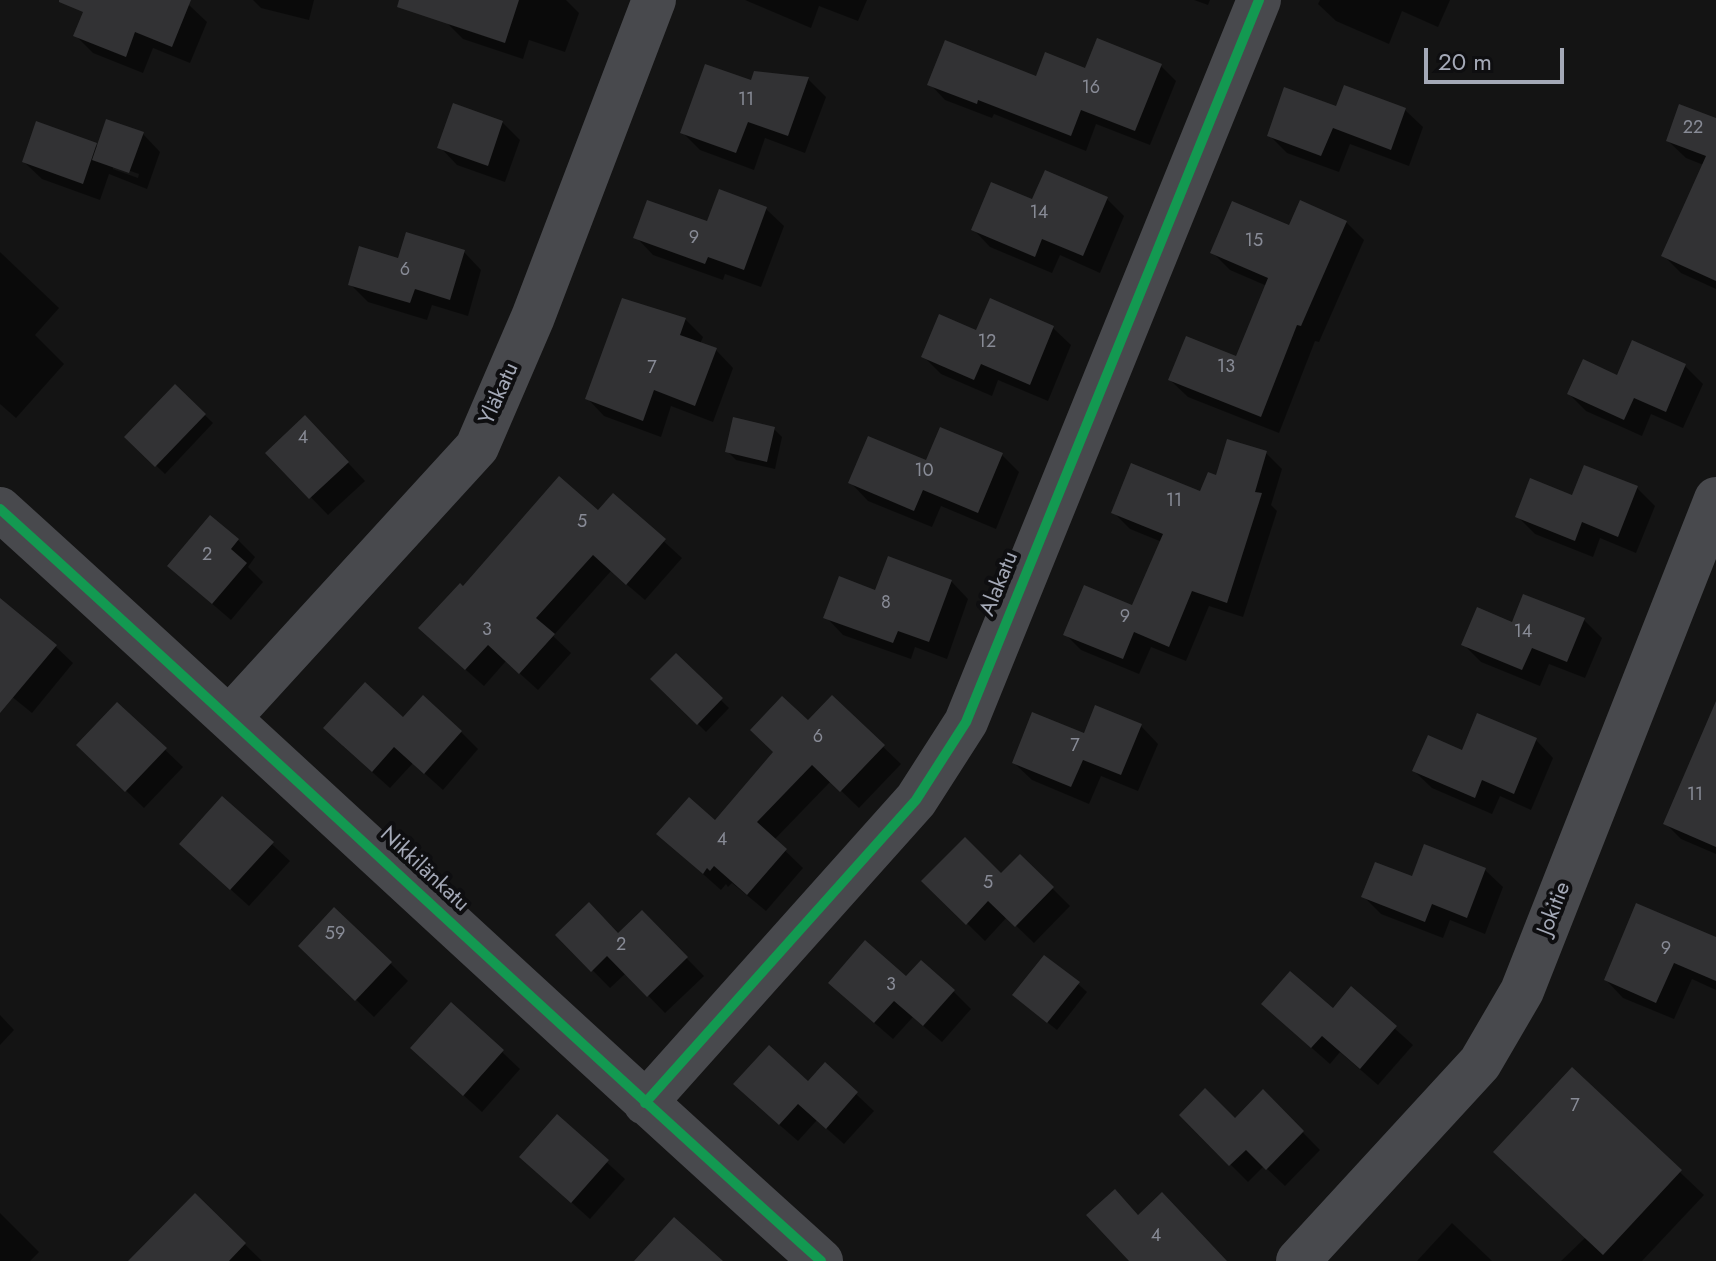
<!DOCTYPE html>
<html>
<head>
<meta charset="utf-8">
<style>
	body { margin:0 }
	#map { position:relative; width:1716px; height:1261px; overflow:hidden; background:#141414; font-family:Jost,sans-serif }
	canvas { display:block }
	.scale { position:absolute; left:1424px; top:48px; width:140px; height:36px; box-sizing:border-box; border:4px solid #a4a9b7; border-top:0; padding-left:10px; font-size:24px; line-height:28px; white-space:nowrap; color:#a4a9b7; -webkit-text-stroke:6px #0e0e10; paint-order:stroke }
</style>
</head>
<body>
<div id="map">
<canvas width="1716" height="1261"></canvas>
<div class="scale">20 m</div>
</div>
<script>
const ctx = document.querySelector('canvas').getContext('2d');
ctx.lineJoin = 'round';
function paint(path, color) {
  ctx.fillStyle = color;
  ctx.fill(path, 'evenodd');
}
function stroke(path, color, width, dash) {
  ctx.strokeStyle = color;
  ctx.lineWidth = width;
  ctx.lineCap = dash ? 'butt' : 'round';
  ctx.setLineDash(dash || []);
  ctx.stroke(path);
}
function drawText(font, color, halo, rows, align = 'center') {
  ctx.font = font + ' Jost,sans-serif';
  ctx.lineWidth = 8;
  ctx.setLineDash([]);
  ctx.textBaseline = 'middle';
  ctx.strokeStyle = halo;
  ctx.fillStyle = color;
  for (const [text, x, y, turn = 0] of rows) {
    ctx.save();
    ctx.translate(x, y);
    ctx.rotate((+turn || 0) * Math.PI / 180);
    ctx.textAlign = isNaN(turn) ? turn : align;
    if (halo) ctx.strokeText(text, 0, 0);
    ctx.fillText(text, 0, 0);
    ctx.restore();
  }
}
paint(new Path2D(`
	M90,0H178L189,5L207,22L190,63L153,48L143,73L93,53L76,36Z
	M253,0H314L309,20L261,8Z
	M453,0H566L579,13L565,52L529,40L523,59L463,39L446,22Z
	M745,0H867L858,21L819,6L811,28Z
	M1194,0H1210L1208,5Z
	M1320,0H1450L1438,27L1402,11L1389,44L1336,21L1318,4Z
	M1161,66L1176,81L1150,145L1096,124L1086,151L994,114L992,118L945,100L930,84L1037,78L1086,71Z
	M808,79L826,97L805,153L765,138L754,170L700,150L682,132L752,83Z
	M1345,87L1405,110L1423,127L1409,166L1350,144L1339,172L1287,153L1269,135L1337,109Z
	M1716,120V170L1686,158L1668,141Z
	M502,122L520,140L505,182L457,165L440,147Z
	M143,134L160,152L147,189L109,174L100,200L42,179L24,162L96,145L98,147ZM113,165L139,174L138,178L113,169Z
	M1107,199L1124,216L1100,273L1060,255L1052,273L990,247L973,229L1033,202Z
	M766,209L784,226L761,287L725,274L723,280L653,255L636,237L709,224Z
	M1346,222L1364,240L1319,342L1315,341L1279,433L1188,397L1170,380L1238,359L1267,286L1230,270L1212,252L1290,228Z
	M1716,233V289L1681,273L1663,255Z
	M0,252L59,308L35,335L64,364L16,418L0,404Z
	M464,252L481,270L468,316L432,305L427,320L368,302L350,284L399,260Z
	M685,319L703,337L700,344L716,350L733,368L713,422L671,406L661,437L604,416L587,398Z
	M1053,328L1071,345L1048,401L998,380L992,396L941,374L924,357L977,333Z
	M1685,366L1703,384L1683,428L1651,414L1642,436L1586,411L1569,394L1618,378Z
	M175,386L213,423L165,474L126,437Z
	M774,429L782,437L775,469L736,460L728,452Z
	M322,435L365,481L328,515L268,453Z
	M1266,453L1282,469L1271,505L1277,511L1243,617L1209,606L1186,661L1151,647L1139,674L1081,650L1065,634L1133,607L1162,542L1130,529L1114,513L1201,494L1218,478Z
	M1002,455L1019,472L996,529L941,506L932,527L868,501L851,483L927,462Z
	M1637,488L1655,506L1636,553L1600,538L1593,557L1535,534L1517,516L1573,497Z
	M613,495L682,558L645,600L611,571L553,636L571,653L538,690L506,661L484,686L439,646L463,588L598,513Z
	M238,540L255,557L248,567L263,582L231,620L188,583Z
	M951,581L968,599L947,659L915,647L911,659L843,635L826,617L877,593Z
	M1524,596L1584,620L1602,638L1585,678L1549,664L1540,686L1481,662L1464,645L1513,624Z
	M0,619L55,646L73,663L32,713L0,687Z
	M676,656L729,708L706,732L653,679Z
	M832,698L901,764L859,808L831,781L774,840L803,868L766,911L732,883L728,887L726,884L721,890L677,851L715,822L775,752L809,723Z
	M1716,703V854L1681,839L1665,823Z
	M117,704L183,767L144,808L79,745Z
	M1141,726L1158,744L1138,791L1101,776L1089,804L1032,780L1014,763L1085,736Z
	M461,732L478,749L443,790L413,763L390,788L343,746Z
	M1536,740L1553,758L1531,810L1500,796L1492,814L1432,788L1414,771L1463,752Z
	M222,798L290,861L249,906L199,861Z
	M1020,856L1070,906L1034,943L1007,917L985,941L924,881L1001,875Z
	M1485,870L1503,887L1485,934L1450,920L1443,938L1381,914L1364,897L1413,879Z
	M642,913L704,976L665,1013L626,973L610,988L558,935H618Z
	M1716,939V990L1692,979L1674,1019L1623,998L1606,980Z
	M318,963H390L408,981L374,1017Z
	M907,979L953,991L971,1009L942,1042L913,1017L893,1039L848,1000Z
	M1078,984L1087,992L1057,1030L1023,1003Z
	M1351,989L1413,1045L1378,1085L1340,1052L1330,1064L1281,1021L1333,1011Z
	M0,1015L14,1030L0,1045Z
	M502,1052L520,1069L482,1112L430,1065Z
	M825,1065L874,1111L844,1144L817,1120L798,1141L753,1102L808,1083Z
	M1572,1070L1704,1195L1642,1261H1561L1586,1237Z
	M1263,1092L1320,1150L1285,1186L1264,1166L1248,1182L1181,1115L1235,1121Z
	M557,1117L625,1179L590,1219L540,1174Z
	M195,1196L262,1261H131Z
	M0,1213L39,1252L30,1261H0Z
	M1452,1223L1489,1258L1492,1261H1417Z`), '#0007');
paint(new Path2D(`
	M59,0H191L172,47L135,32L126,57L73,36L83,12L59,2Z
	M399,0H519L505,43L397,7Z
	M1097,38L1162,64L1135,131L1081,110L1071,136L978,100L977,104L927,85L945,40L1036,76L1045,52L1085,68Z
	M705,64L751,80L754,71L809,77L788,136L748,122L736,153L680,133Z
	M1344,85L1406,108L1391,150L1333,128L1321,156L1267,136L1284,87L1336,106Z
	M453,103L503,121L488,166L437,148Z
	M1679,104L1716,118V281L1661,256L1706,156L1666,141Z
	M106,119L144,132L129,173L92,160Z
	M36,121L97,143L83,184L22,162Z
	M1045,170L1108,197L1083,256L1042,239L1035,257L971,230L991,182L1032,199Z
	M719,189L767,207L744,270L708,257L705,264L633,238L647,200L707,221Z
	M1300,200L1347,221L1301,326L1297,325L1261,417L1168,380L1186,336L1236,356L1268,278L1210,253L1232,201L1289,225Z
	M406,232L465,250L450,300L415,289L410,303L348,285L359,246L398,258Z
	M622,298L686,318L680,335L717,348L695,406L654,390L643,421L585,399Z
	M990,298L1054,326L1030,385L981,364L974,380L921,357L939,314L976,330Z
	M1632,340L1686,364L1666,412L1634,398L1624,420L1567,394L1583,359L1617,375Z
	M175,384L206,414L155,467L124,437Z
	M305,415L349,462L309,499L265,453Z
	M733,417L775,427L767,462L725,452Z
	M940,427L1003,453L978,513L923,490L914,511L848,483L868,436L926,460Z
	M1227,439L1267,451L1255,492L1262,493L1227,603L1192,591L1169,647L1134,632L1123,659L1063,635L1084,585L1132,605L1163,534L1111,513L1131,463L1200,491L1208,472L1216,475Z
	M1584,465L1638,486L1618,537L1582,522L1575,541L1515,517L1530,478L1572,495Z
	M559,476L598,510L613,493L666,539L626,585L593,555L536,618L555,634L519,674L488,645L465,670L418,628L460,583L463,586Z
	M210,515L239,539L231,549L247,563L212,604L167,566Z
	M888,556L952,580L929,642L898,631L893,643L823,618L839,576L875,590Z
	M1523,594L1585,618L1567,662L1532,648L1522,670L1461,645L1477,607L1512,622Z
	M0,598L57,645L0,713Z
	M676,653L723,698L697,725L650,679Z
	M365,682L403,717L423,695L462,731L424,774L394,747L372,772L323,728Z
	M832,695L885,745L840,792L812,765L757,822L787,849L747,895L714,866L710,871L707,868L703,874L656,834L689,797L715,820L773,752L750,730L782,696L808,720Z
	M1716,701V847L1663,824Z
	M117,702L167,748L125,792L76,745Z
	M1095,705L1142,724L1121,775L1083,760L1071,787L1012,763L1032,712L1084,733Z
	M1477,713L1537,738L1514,794L1482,780L1475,798L1412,771L1428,735L1462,750Z
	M222,796L274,842L230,890L179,844Z
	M965,837L1001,873L1020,854L1054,887L1015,927L988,901L966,925L921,881Z
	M1424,844L1486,868L1467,918L1432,904L1425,922L1361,897L1375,862L1412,876Z
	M589,902L618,933L642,910L688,957L647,997L607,956L591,972L555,935Z
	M1636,903L1716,937V981L1674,963L1656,1003L1604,980Z
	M334,907L392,962L355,1001L298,946Z
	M865,940L906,976L921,960L955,990L923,1026L894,1001L874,1023L828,983Z
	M1044,955L1080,982L1047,1023L1012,995Z
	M1290,971L1333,1008L1351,986L1397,1026L1360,1069L1322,1036L1311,1048L1261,1004Z
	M451,1002L504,1050L463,1096L410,1048Z
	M769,1045L808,1081L825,1062L858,1092L826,1129L798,1104L779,1125L733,1084Z
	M1572,1067L1682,1170L1603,1255L1493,1152Z
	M1205,1088L1235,1118L1263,1089L1304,1131L1266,1170L1246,1150L1229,1166L1179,1115Z
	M557,1114L609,1160L571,1203L519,1157Z
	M1115,1189L1138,1215L1162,1192L1227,1261H1129L1086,1215Z
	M195,1193L246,1243L229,1261H128Z
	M674,1217L723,1261H634Z`), '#323234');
stroke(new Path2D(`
	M0,509C275,758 545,1013 821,1261
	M230,717L477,447L533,317L654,0
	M645,1103L916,800L966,722L1259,0
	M1298,1261L1480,1063L1522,991L1716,499`), '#48494d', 44);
stroke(new Path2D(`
	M0,509C275,758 545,1013 821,1261
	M645,1103L916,800L966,722L1259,0`), '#139951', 10);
drawText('18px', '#888b96', null, [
	["16",1091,89],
	["11",746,101],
	["22",1693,129],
	["14",1039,214],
	["9",694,239],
	["15",1254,242],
	["6",405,271],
	["12",987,343],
	["13",1226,368],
	["7",652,369],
	["4",303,439],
	["10",924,472],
	["11",1174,502],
	["5",582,523],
	["2",207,556],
	["8",886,604],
	["9",1125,618],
	["3",487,631],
	["14",1523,633],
	["6",818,738],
	["7",1075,747],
	["11",1695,796],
	["4",722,841],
	["5",988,884],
	["59",335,935],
	["2",621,946],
	["9",1666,950],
	["3",891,986],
	["7",1575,1107],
	["4",1156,1237]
]);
drawText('22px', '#a4a9b7', '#0e0e10', [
	["Yläkatu",500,394,-66],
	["Alakatu",1000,584,-68],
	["Nikkilänkatu",424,870,43],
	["Jokitie",1555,909,-69]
]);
</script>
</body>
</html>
